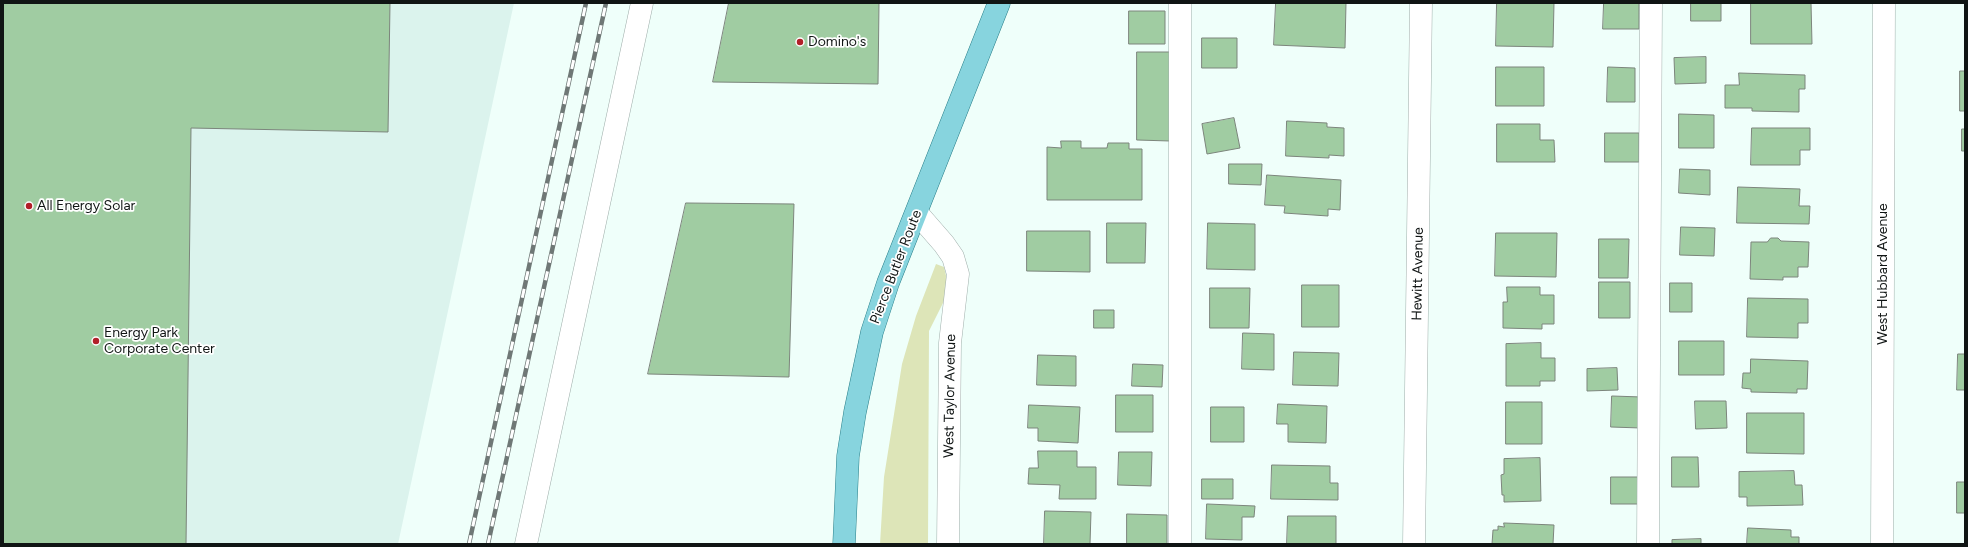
<!DOCTYPE html>
<html>
<head>
<meta charset="utf-8">
<style>
	body { margin:0 }
	#map { position:relative; width:1968px; height:547px; overflow:hidden; background:#effffa; font-family:Figtree,sans-serif }
	canvas { display:block }
	.frame { position:absolute; inset:0; border:4px solid #101514; pointer-events:none }
</style>
</head>
<body>
<div id="map">
<canvas width="1968" height="547"></canvas>
<div class="frame"></div>
</div>
<script>
const ctx = document.querySelector('canvas').getContext('2d');
ctx.lineJoin = 'round';
function paint(path, color) {
  ctx.fillStyle = color;
  ctx.fill(path, 'evenodd');
}
function stroke(path, color, width, dash) {
  ctx.strokeStyle = color;
  ctx.lineWidth = width;
  ctx.lineCap = dash ? 'butt' : 'round';
  ctx.setLineDash(dash || []);
  ctx.stroke(path);
}
function drawText(font, color, halo, rows, align = 'center') {
  ctx.font = font + ' Figtree,sans-serif';
  ctx.lineWidth = 3.5;
  ctx.setLineDash([]);
  ctx.textBaseline = 'middle';
  ctx.strokeStyle = halo;
  ctx.fillStyle = color;
  for (const [text, x, y, turn = 0] of rows) {
    ctx.save();
    ctx.translate(x, y);
    ctx.rotate((+turn || 0) * Math.PI / 180);
    ctx.textAlign = isNaN(turn) ? turn : align;
    if (halo) ctx.strokeText(text, 0, 0);
    ctx.fillText(text, 0, 0);
    ctx.restore();
  }
}
paint(new Path2D(`
	M3,3H514L398,544H3Z`), '#dbf3ed');
paint(new Path2D(`
	M936,264L944,267L947,280L946,297L929,331L928,544H880L884,477L902,364L916,316Z`), '#dde5b8');
const building = new Path2D(`
	M3,3H390L388,132L191,128L186,544H3Z
	M729,3H879L878,84L713,82Z
	M1276,3H1346L1345,48L1274,45Z
	M1497,3H1554L1553,47L1496,46Z
	M1604,3H1639V29H1603Z
	M1691,3H1721V21H1691Z
	M1751,3H1811L1812,44H1751Z
	M1129,11H1165V44H1129Z
	M1202,38H1237V68H1202Z
	M1137,52H1171L1170,141L1137,140Z
	M1706,57V83L1675,84L1674,58Z
	M1496,67H1544V106H1496Z
	M1608,67L1635,68V102H1607Z
	M1960,71H1965V111H1960Z
	M1739,73L1805,75V89H1799V112L1752,111V108H1725V85H1739Z
	M1679,114L1714,115V148H1679Z
	M1234,118L1240,148L1207,154L1202,124Z
	M1287,121L1327,123V127L1344,128V156L1329,155V158L1286,156Z
	M1497,124H1540V140H1554L1555,162H1497Z
	M1752,128H1810V150H1800V165H1751Z
	M1962,129H1965V151H1962Z
	M1605,133H1639V162H1605Z
	M1061,141H1081V148H1107L1108,143H1129V149H1142V200H1047V147L1061,148Z
	M1229,164H1262L1261,185L1229,184Z
	M1680,169L1710,170V195L1679,193Z
	M1267,175L1341,180L1340,210L1328,209V216L1284,213L1285,206L1265,205Z
	M1738,187L1800,189L1799,206H1810L1809,224L1737,223Z
	M686,203L794,204L789,377L648,374Z
	M1107,223H1146L1145,263H1107Z
	M1208,223L1255,224V270L1207,269Z
	M1681,227L1715,228L1714,256L1680,255Z
	M1027,231H1090V272L1027,271Z
	M1496,233H1557L1556,277L1495,276Z
	M1771,238H1778L1781,241L1809,242L1808,267H1798V277H1783V280L1750,279L1751,242H1767Z
	M1599,239H1629L1628,278H1599Z
	M1599,282H1630V318H1599Z
	M1670,283H1692V312H1670Z
	M1302,285H1339V327H1302Z
	M1507,287H1540V295H1554V324H1542V329L1503,328V302H1507Z
	M1210,288H1250L1249,328H1210Z
	M1748,298L1808,299V323H1798V338L1747,337Z
	M1094,310H1114V328H1094Z
	M1243,333L1274,334V370L1242,369Z
	M1679,341H1724V375H1679Z
	M1541,343V358H1555V381H1540V386H1506V344Z
	M1294,352L1339,353L1338,386L1293,385Z
	M1958,354H1965V390H1957Z
	M1038,355L1076,356V386L1037,385Z
	M1751,359L1808,361L1807,389H1797V393L1751,392V389L1742,388L1743,373H1750Z
	M1133,364L1163,365L1162,387L1132,386Z
	M1617,368L1618,390L1587,391V369Z
	M1116,395H1153V432H1116Z
	M1612,396L1642,397L1641,428L1611,427Z
	M1695,401H1726L1727,428L1696,429Z
	M1506,402H1542V444H1506Z
	M1278,404L1327,406L1326,443L1288,442V424H1277Z
	M1029,405L1080,407L1078,443L1038,441V428H1028Z
	M1211,407H1244V442H1211Z
	M1747,413H1804V454L1747,453Z
	M1038,451H1077V467H1096V499H1059L1060,485L1028,484L1029,468H1038Z
	M1119,452H1152L1151,486L1118,485Z
	M1672,457H1698L1699,487H1672Z
	M1540,458L1541,501L1504,502V495H1502L1501,475L1504,474V459Z
	M1272,465L1330,466V483H1338V500L1271,499Z
	M1794,471L1795,485H1802L1803,505L1747,506V497H1739V472Z
	M1611,477H1641L1640,504H1611Z
	M1202,479H1233V499H1202Z
	M1957,482H1965V513H1957Z
	M1207,504L1255,506L1254,517H1242V540L1206,539Z
	M1045,511L1091,512L1090,544H1044Z
	M1127,514L1167,515V544H1127Z
	M1288,516H1336V544H1287Z
	M1504,523L1554,525L1553,544H1492L1493,530H1498V526L1504,527Z
	M1748,528L1791,530V537H1799V544H1747Z
	M1701,539V544H1672V540Z`);
paint(building, '#a0cca2');
stroke(building, '#7c857c', 1);
const minor = new Path2D(`
	M1180,3V544
	M917,213L944,244L953,257L958,274L950,343L948,544
	M526,544L642,3
	M1414,544L1421,3
	M1648,544L1651,3
	M1882,544L1884,3`);
const major = new Path2D(`
	M844,544L848,456L855,412L872,332L888,283L999,3`);
stroke(minor, '#9faeaa', 23);
stroke(major, '#297f89', 23);
stroke(minor, '#fff', 22);
stroke(major, '#87d4de', 22);
const rail = new Path2D(`
	M469,544L586,3
	M488,544L606,3`);
stroke(rail, '#6f7876', 4.5);
stroke(rail, '#fff', 3, [9]);
for (const [x, y, r, color] of [
	[800,42,4,"#b11f28"],
	[29,206,4,"#b11f28"],
	[96,341,4,"#b11f28"]
]) {
  const dot = new Path2D();
  dot.arc(x, y, r, 0, 2 * Math.PI);
  ctx.fillStyle = color;
  ctx.fill(dot);
  stroke(dot, '#fff', 1.5);
}
drawText('14px', '#101514', '#fff', [
	["Domino's",808,42],
	["All Energy Solar",37,206],
	["Energy Park",104,333],
	["Corporate Center",104,349]
], 'left');
drawText('14px', '#101514', '#fff', [
	["Pierce Butler Route",896,267,-69],
	["Hewitt Avenue",1418,274,-89],
	["West Hubbard Avenue",1883,274,-90],
	["West Taylor Avenue",950,396,-89]
]);
</script>
</body>
</html>
